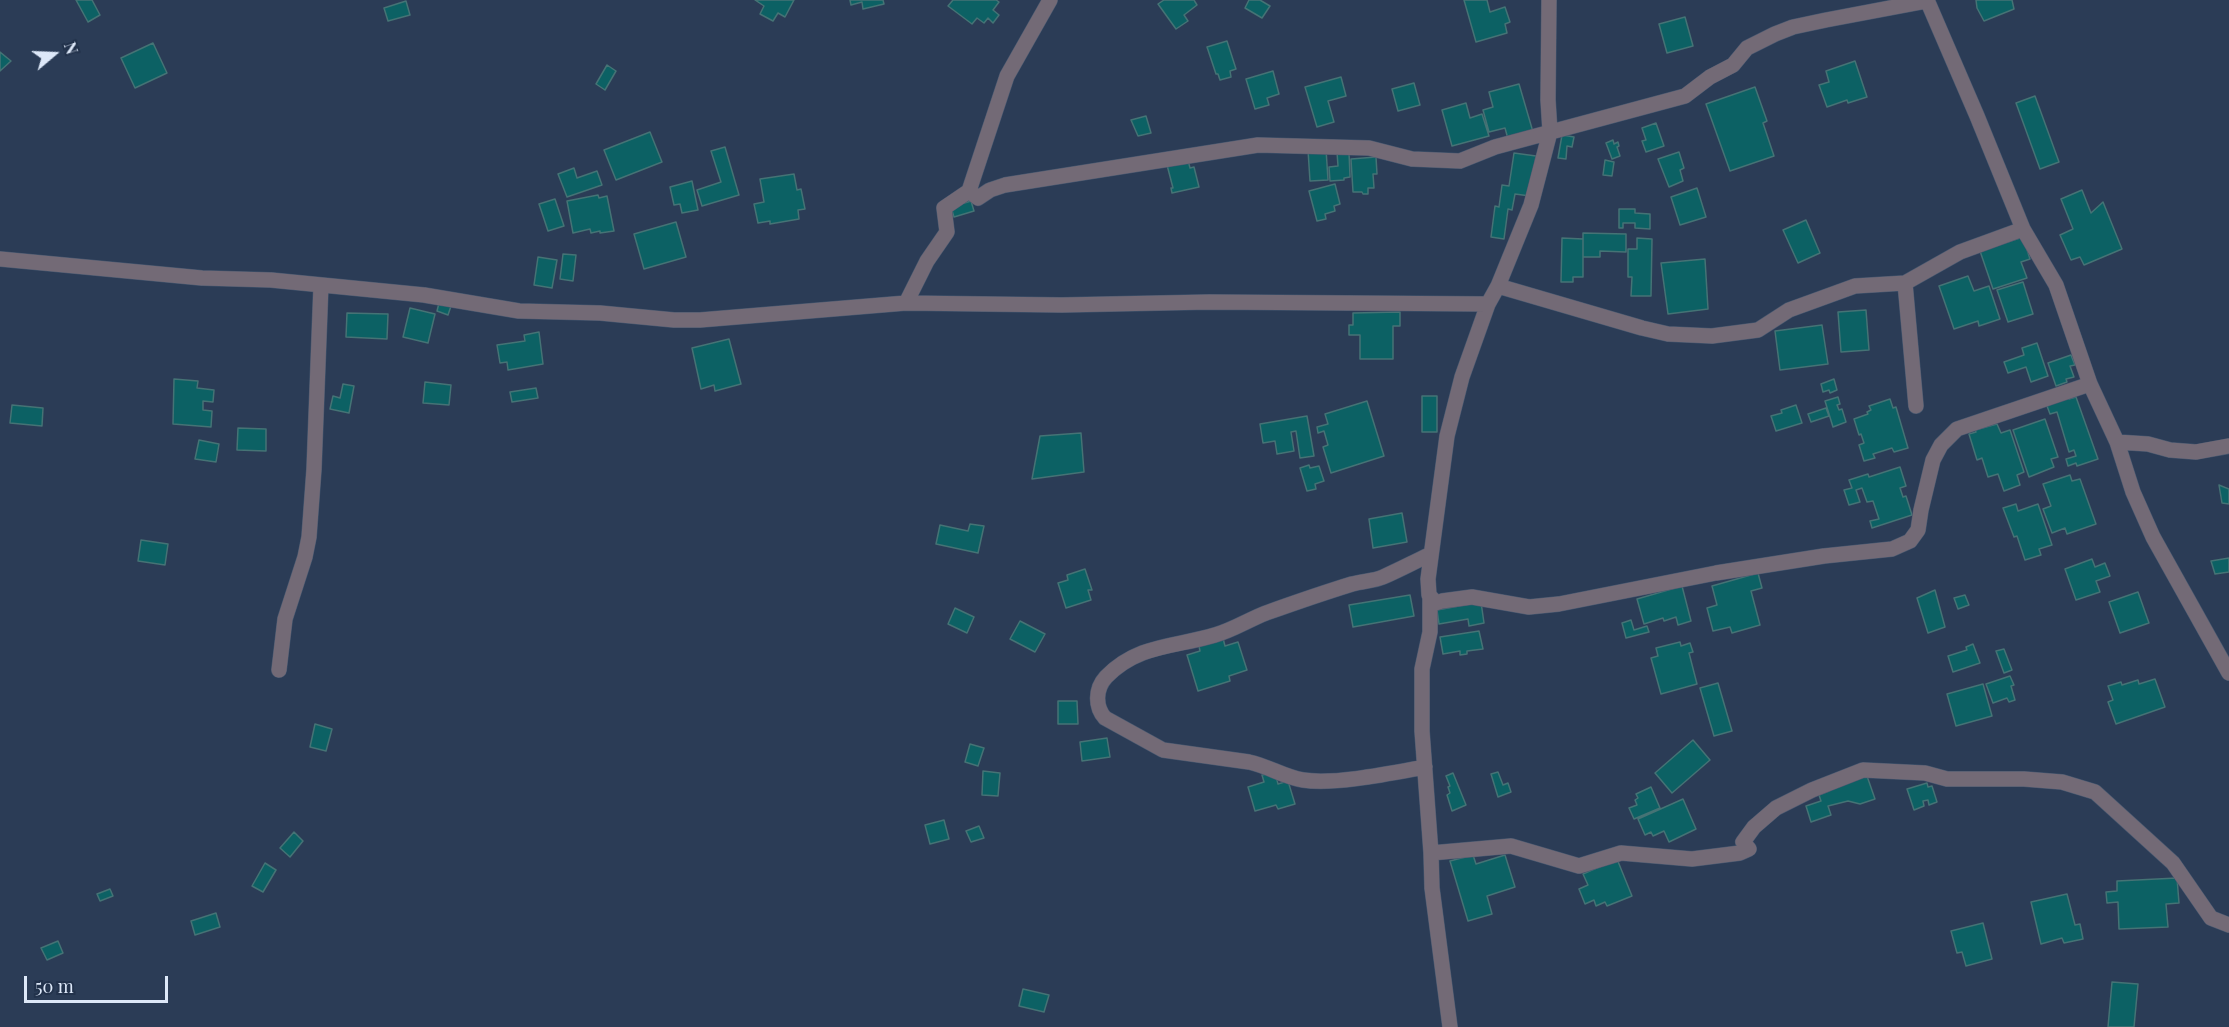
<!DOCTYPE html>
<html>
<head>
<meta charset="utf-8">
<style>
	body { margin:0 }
	#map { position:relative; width:2229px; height:1027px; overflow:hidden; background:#2b3c56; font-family:"Playfair Display",serif }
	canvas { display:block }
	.north { position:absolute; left:24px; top:24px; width:60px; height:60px; -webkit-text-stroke:4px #22324b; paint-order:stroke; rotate:71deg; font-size:16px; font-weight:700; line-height:24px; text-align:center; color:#dde8f8 }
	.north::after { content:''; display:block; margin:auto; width:21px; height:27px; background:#dde8f8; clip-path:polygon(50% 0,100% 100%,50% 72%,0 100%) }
	.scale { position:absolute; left:24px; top:976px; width:144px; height:27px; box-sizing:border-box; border:3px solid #dde8f8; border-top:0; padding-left:8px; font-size:18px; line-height:21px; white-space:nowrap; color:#dde8f8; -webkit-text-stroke:4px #22324b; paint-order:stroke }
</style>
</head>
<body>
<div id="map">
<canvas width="2229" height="1027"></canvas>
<div class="north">N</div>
<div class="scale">50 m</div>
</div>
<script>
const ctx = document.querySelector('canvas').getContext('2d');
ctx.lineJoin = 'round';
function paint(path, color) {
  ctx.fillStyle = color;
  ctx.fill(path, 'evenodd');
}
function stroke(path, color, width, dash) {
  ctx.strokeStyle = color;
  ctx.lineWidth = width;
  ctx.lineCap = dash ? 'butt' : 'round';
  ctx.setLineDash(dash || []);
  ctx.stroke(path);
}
const building = new Path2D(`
	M76,0H92L100,15L88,22Z
	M755,0H794L785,17L778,13L773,21L760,14L764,6Z
	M850,0H883L884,4L863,9L862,2L851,5Z
	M953,0H996L999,2L993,10L999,15L993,23L988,18L984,23L977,18L972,24L948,6Z
	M1164,0H1194L1197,5L1184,15L1188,21L1176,29L1158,4Z
	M1249,0H1260L1270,6L1262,18L1245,8Z
	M1464,0H1487L1490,12L1505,7L1510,22L1505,24L1507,33L1476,42Z
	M1976,0H2012L2014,9L1984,21L1977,8Z
	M406,1L410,15L388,21L384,8Z
	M1685,17L1693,46L1667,53L1659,24Z
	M1227,41L1236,69L1230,71L1231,77L1220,80L1218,74H1216L1207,47Z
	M153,43L167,73L135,88L121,58Z
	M0,52L11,61L0,71Z
	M1855,61L1867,97L1848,103L1847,100L1827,107L1819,85L1829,82L1826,71Z
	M607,65L616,71L605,90L596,84Z
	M1273,71L1279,94L1267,98L1269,105L1255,109L1246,79Z
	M1341,77L1346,96L1328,101L1334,122L1317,127L1305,87Z
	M1414,83L1420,105L1398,111L1392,89Z
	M1519,84L1533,132L1508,139L1505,128L1489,132L1483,110L1493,107L1489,92Z
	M1755,87L1767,121L1763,123L1774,156L1730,171L1706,104Z
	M2035,96L2059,162L2040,169L2016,103Z
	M1466,103L1470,118L1482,114L1489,136L1452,146L1442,110Z
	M1146,116L1151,133L1138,136L1131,120Z
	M1656,123L1664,146L1646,152L1642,141L1646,140L1642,128Z
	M650,132L662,162L616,180L604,150Z
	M1562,135L1574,137L1572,147L1567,146L1566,159L1558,158Z
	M1613,140L1614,144L1618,142L1619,146L1617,147L1620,156L1612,159L1606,143Z
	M725,147L739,195L702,206L697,190L721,182L711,151Z
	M1326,149L1328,180L1310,181L1308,150Z
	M1337,152H1349L1350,177L1344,178V180L1330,181L1329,167L1338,166Z
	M1679,152L1684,168L1680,170L1683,181L1669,187L1658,159Z
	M1514,153L1536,156L1530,196L1515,194L1512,210L1508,209L1504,239L1491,237L1495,206L1499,207L1502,185L1509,186Z
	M1376,157L1377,174H1373L1374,188H1368V194H1363L1362,192H1353L1351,159Z
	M1188,160L1190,168L1194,167L1199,187L1172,193L1171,188H1173L1167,165Z
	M1605,160L1614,162L1612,176L1603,175Z
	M574,168L577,178L597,171L602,185L567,197L558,174Z
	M794,174L797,190L801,189L805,209L798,210L799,219L770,224V221L758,223L754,204L764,202L760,179Z
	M692,181L698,210L682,213L680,204L674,205L670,187Z
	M1335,184L1340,204L1334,206L1335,211L1325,214L1326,219L1317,221L1309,191Z
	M1697,188L1706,217L1680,225L1671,197Z
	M2082,190L2091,213L2103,202L2122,249L2084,265L2080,257L2071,260L2060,235L2073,229L2061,199Z
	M598,195L599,198L607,196L614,231L600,233V231L591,233L590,229L573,233L567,201Z
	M555,199L564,226L548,231L539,204Z
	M971,201L974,211L954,217L951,207Z
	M1619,209H1635V213L1650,214V229L1635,228V223H1623V228H1619Z
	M1806,220L1820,253L1798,263L1783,230Z
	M676,222L686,257L644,269L634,234Z
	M1583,233L1626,234V252L1600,251V257H1583Z
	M2023,237L2030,259L2021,262L2027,278L1993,289L1980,251Z
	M1562,238L1583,239V277H1573V282H1561Z
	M1637,238L1652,239L1651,296H1631L1632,277H1628V249H1637Z
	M563,254L576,255L573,281L560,279Z
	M538,257L557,260L552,288L534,285Z
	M1705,259L1708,309L1668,314L1661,263Z
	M1968,276L1974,291L1989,286L2000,319L1979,326L1978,321L1954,329L1939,286Z
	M2023,282L2033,314L2008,322L1997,290Z
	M440,299L452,303L448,315L437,311Z
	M410,308L435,314L428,343L403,337Z
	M1866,310L1869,350L1841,352L1838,312Z
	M1400,312V326H1393V359H1360V335H1349V325H1353V313Z
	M347,313L388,314L387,339L346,337Z
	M1822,325L1828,364L1780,370L1775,331Z
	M539,332L543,364L508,370L507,362L500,363L497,345L525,341L524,335Z
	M729,339L741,384L715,391L714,385L701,389L692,348Z
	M2037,343L2048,376L2031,382L2026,367L2008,373L2004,362L2024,355L2022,348Z
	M2071,355L2075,365L2070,366L2074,377L2066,379L2067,382L2056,386L2048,363Z
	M174,379L198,381L197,388L214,390L213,402L203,401V410L212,411L211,427L173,424Z
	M1834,379L1837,390L1830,393L1829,390L1823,392L1821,384Z
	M425,382L451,385L449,405L423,403Z
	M343,384L354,386L349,413L330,409L333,396L340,398Z
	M536,388L538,398L512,402L510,392Z
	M1422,396H1437V432H1422Z
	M2068,396L2069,399L2076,397L2098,459L2077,466L2076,463L2068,466L2066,459L2076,456L2074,450L2069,452L2057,412L2050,414L2047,406Z
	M1838,397L1840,404L1837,405L1839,410L1842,409L1846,422L1833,427L1825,401Z
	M1890,399L1893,408L1896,407L1908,448L1894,452L1892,448L1873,454L1875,458L1864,461L1859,445L1864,443L1861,434L1859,435L1854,419L1868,414L1867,412L1871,410L1869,406Z
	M1367,401L1384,456L1331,473L1323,447L1328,445L1324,431L1318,433L1317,427L1328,424L1325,414Z
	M12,405L43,408L42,426L10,423Z
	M1796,405L1802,423L1776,431L1771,416L1782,413L1781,410Z
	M1826,408L1829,416L1811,422L1808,414Z
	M1307,416L1314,456L1300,458L1296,431L1291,432L1294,451L1277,454L1275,441L1263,443L1260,424Z
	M2045,419L2058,457L2051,459L2054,467L2029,477L2013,430Z
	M1997,424L2001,433L2010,430L2024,472L2017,475L2020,485L2004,491L1998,474L1988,477L1982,458L1977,460L1969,434L1976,432L1975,430Z
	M238,428L266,429V451L237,450Z
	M1081,433L1084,472L1032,479L1040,436Z
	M199,440L219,444L216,462L195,459Z
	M1309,465L1310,468L1319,466L1324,481L1315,484L1316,489L1307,491L1300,468Z
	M1900,467L1906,486L1900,488L1903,497L1906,496L1912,515L1872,528L1870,521L1879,519L1873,501L1867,502L1862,488L1856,490L1860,502L1849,505L1844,490L1852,488L1849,480L1868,474L1869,477Z
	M2070,475L2072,481L2080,479L2096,524L2067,534L2065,528L2052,533L2043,509L2051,506L2043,484Z
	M2219,485L2229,489V504L2222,503Z
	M2016,504L2018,511L2038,504L2052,545L2039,549L2041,555L2025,560L2017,536L2014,537L2003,508Z
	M1402,513L1407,542L1373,548L1369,519Z
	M970,524L984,526L978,553L936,544L940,525L968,531Z
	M141,540L168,544L165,565L138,561Z
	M2229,558V572L2215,574L2211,561Z
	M2092,559L2095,567L2105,563L2110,576L2096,581L2100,592L2076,600L2065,569Z
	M1085,569L1092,590H1088L1091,600L1066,608L1058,583L1068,580L1067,575Z
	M1758,573L1762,588L1751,591L1760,625L1732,633L1730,627L1713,631L1707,608L1717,605L1712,586Z
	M1682,586L1691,621L1678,625L1676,617L1664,621L1663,618L1644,624L1637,599Z
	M1935,590L1945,627L1928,633L1917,598Z
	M2138,592L2149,623L2120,633L2109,602Z
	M1410,595L1414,616L1353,627L1349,605Z
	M1965,595L1969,605L1958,609L1954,598Z
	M1481,602L1484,623L1469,626L1468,619L1439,624L1437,610Z
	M955,608L974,617L967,633L948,624Z
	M1631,620L1634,630L1647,626L1649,632L1626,638L1622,623Z
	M1020,621L1045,634L1035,652L1010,639Z
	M1479,631L1483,649L1467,651V654L1460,655V651L1443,654L1440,637Z
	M1223,638L1225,646L1238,642L1247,670L1229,676L1230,681L1198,691L1187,655L1200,651L1199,646Z
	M1680,642L1681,646L1690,643L1693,652L1689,653L1697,684L1661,694L1651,658L1658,656L1656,648Z
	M1973,644L1980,663L1953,672L1948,656L1967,650L1966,647Z
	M2004,649L2012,670L2004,673L1996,651Z
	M2010,676L2014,685L2011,686L2015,700L2009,702L2007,698L1993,703L1986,684Z
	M2155,679L2165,707L2116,724L2108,702L2113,700L2108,686L2121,682L2122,685L2138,680L2139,684Z
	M1718,683L1732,731L1714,736L1700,688Z
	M1983,684L1992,716L1956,726L1947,694Z
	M1058,701H1077L1078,724H1058Z
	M315,724L332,729L326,751L310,747Z
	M1107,738L1110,757L1082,761L1080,742Z
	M1693,740L1710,760L1672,793L1655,773Z
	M970,744L984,748L978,766L965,762Z
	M983,771L1000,773L998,796L982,795Z
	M1275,772L1278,784L1288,781L1295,804L1278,809L1276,805L1255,811L1248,787L1264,782L1262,775Z
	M1498,772L1503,785L1508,783L1511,792L1498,797L1491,774Z
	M1453,773L1466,805L1452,811L1447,795L1450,793L1448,787L1450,786L1446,776Z
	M1867,776L1875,799L1860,804L1848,801L1828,806L1831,815L1811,822L1806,806L1821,801L1819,795L1829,791L1828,789Z
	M1927,783L1928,787L1932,786L1937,802L1929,805L1928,800L1923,801L1924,806L1914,810L1907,789Z
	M1651,787L1660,808L1634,819L1629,808L1637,805L1635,800L1638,798L1636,794Z
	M1683,799L1696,829L1669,842L1664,831L1653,836L1651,832L1645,835L1638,819Z
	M944,820L949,839L930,844L925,825Z
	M979,826L984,838L971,842L966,831Z
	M294,832L303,841L290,857L280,848Z
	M1473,855L1476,864L1505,855L1515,887L1487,896L1492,914L1468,921L1450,861Z
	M1617,859L1632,896L1607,906L1605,902L1596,906L1594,900L1585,904L1579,889L1588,885L1583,874Z
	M265,863L276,870L263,892L252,886Z
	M2177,878L2179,903L2166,904L2168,927L2119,929L2118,902L2107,903L2106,892L2117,891V881Z
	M110,889L113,896L100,901L97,894Z
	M2067,894L2075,925L2080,924L2083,939L2064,943L2062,938L2041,944L2031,902Z
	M216,913L220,927L195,935L191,921Z
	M1983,923L1992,959L1966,966L1962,952L1957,953L1951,931Z
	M58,941L63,953L47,960L41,948Z
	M2112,982L2138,984L2134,1027H2108Z
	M1023,989L1049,995L1044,1012L1019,1006Z`);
paint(building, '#0c6164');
stroke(building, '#457375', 1.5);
const minor = new Path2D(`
	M1549,0L1548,100L1550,132L1531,205L1498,286L1488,304L1462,377L1447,436L1428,579L1429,595L1436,603L1442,601L1472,597L1529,607L1559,604L1716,573L1824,556L1892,549L1910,541L1918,530L1921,510L1933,460L1941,445L1957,429L2090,384
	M1927,0L1977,116L2023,229L2056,285L2090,384L2117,442L2133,492L2153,537L2229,673
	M969,191L1007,76L1050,0
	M0,259L202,278L271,280L424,295L519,311L600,313L674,320H700L906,303L1062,305L1209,302L1488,304
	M1905,283L1916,406
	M1498,286L1642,328L1668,334L1712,336L1758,330L1789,310L1855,286L1905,283L1960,252L2023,229
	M906,303L927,261L947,232L944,208L969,191L978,198L990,190L1005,185L1258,145L1369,148L1412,159L1460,161L1495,147L1685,96L1710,77L1733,65L1747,48L1775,34L1793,27L1826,20L1927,1
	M2117,442L2148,444L2170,450L2196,452L2229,446
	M1430,598V632L1422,669V731L1431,853L1432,888L1450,1027
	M279,670L285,619L305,557L309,537L314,469L321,285
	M1425,767C1392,773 1335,785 1303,780C1284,777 1268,766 1249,762L1163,750L1105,718C1095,707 1095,689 1106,677C1138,644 1176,647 1215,635C1233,630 1248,620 1266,613C1294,603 1323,593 1352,584C1363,581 1374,581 1383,577C1399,570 1414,562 1429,555
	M1431,853L1511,846L1579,866L1621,853L1692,859L1740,853L1749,849L1743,842L1754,827L1776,808L1812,790L1863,770L1925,773L1947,779H2024L2062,782L2095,792L2173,863L2211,918L2229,925`);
stroke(minor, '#475870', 16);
stroke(minor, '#736a76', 15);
</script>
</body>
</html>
